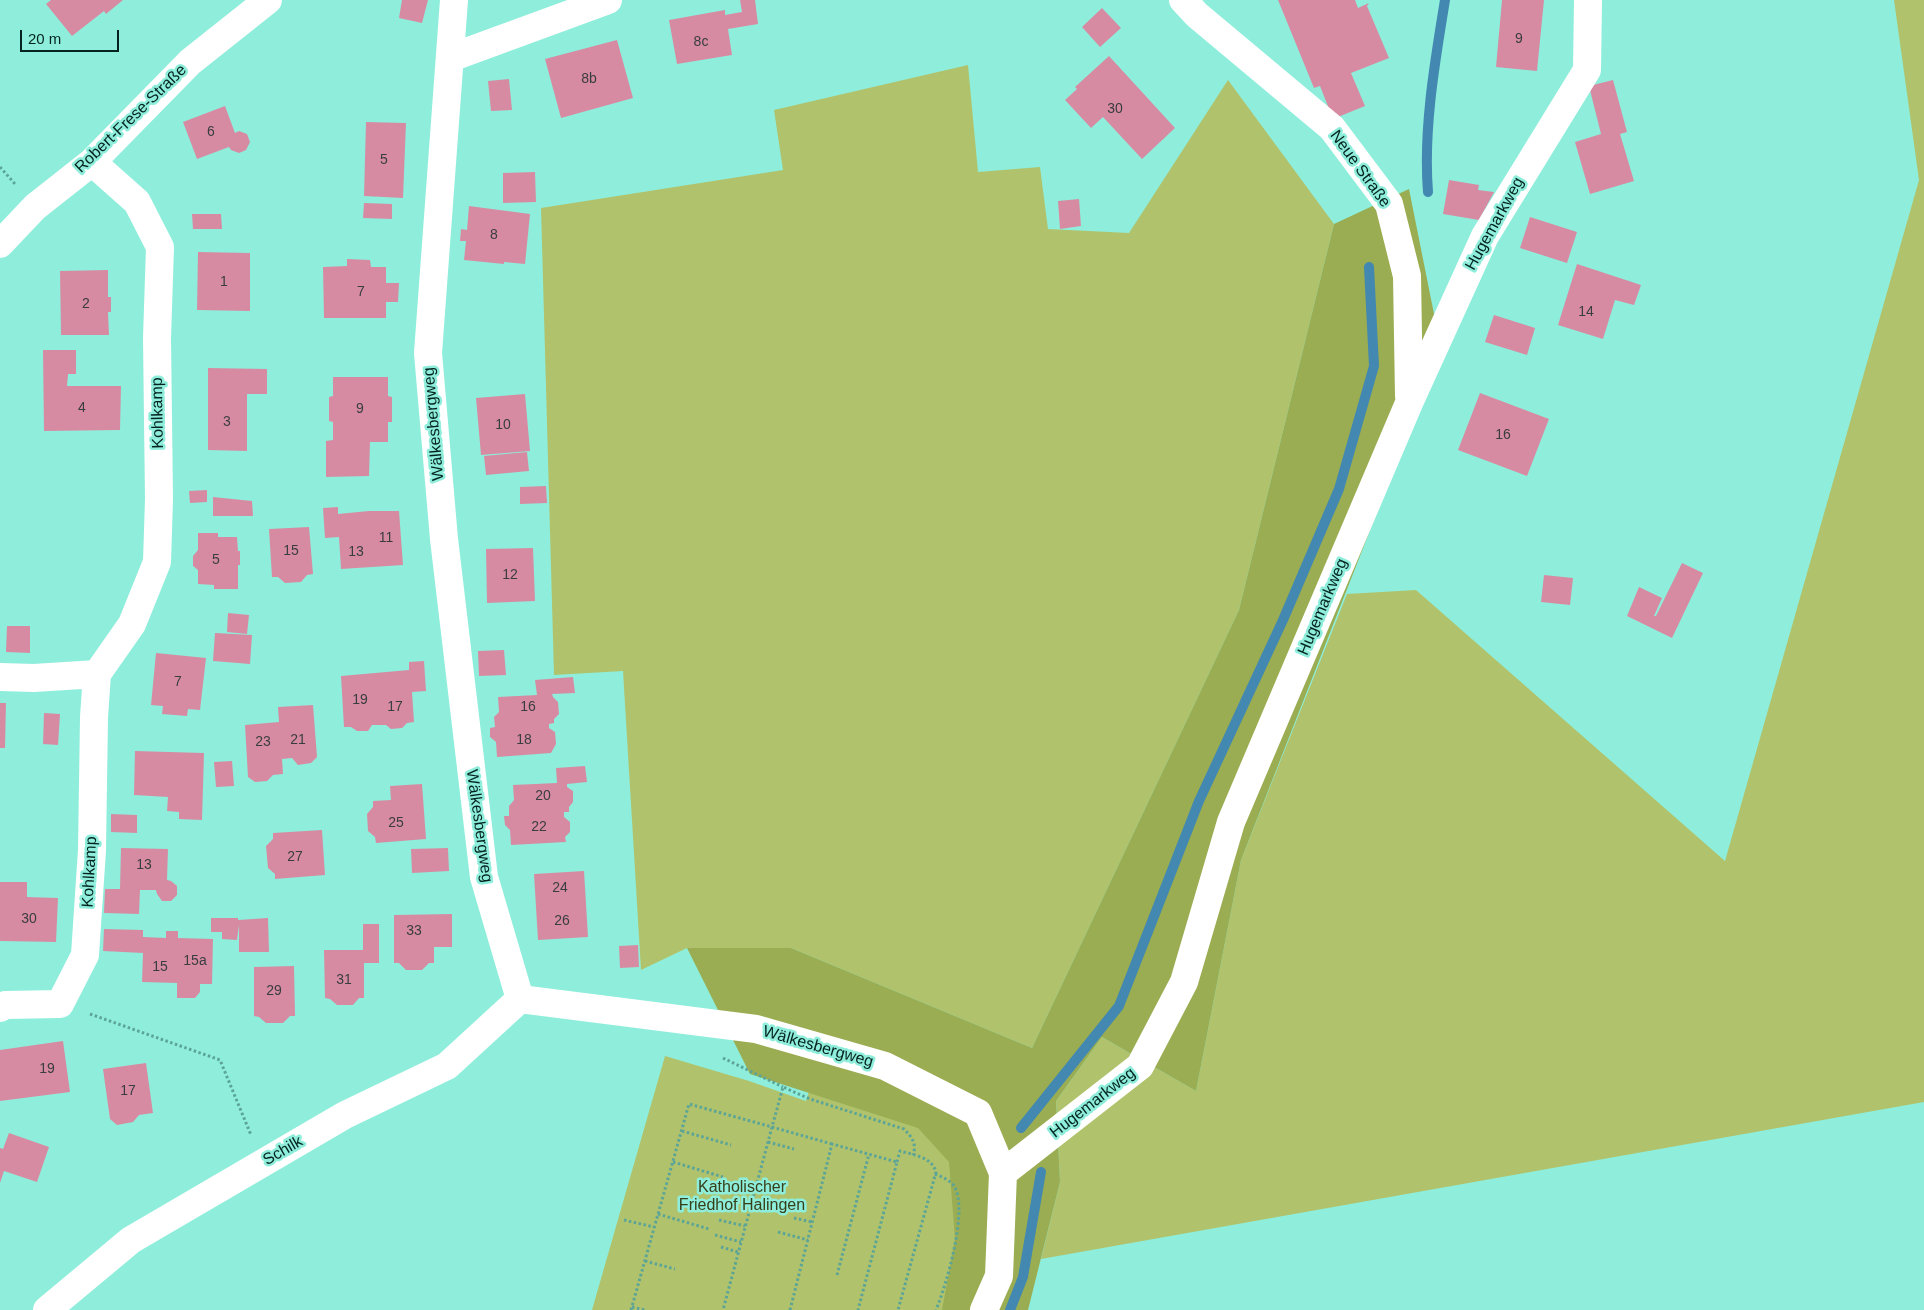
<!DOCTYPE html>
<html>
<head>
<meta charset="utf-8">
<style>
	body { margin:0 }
	#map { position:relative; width:1924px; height:1310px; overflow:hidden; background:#8eeedb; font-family:Helvetica,sans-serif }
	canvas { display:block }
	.scale { position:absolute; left:20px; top:30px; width:99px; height:22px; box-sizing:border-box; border:2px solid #04231e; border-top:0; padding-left:6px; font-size:15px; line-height:18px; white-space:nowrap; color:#04231e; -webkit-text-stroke:4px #8eeedb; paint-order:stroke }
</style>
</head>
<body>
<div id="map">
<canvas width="1924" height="1310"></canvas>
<div class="scale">20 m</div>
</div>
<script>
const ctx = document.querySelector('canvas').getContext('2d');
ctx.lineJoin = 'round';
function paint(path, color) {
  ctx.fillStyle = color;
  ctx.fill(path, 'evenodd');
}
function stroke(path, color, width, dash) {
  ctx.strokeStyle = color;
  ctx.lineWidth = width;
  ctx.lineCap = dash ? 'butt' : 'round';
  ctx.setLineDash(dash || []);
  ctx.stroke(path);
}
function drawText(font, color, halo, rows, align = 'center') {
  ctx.font = font + ' Helvetica,sans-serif';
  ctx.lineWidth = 5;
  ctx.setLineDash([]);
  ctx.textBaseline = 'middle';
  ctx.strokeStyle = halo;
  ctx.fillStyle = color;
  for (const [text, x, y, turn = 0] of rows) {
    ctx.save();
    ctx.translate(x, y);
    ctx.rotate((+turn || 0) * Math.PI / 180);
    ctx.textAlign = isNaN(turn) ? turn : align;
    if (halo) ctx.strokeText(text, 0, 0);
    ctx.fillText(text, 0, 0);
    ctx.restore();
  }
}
paint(new Path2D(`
	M1894,0H1924V1102L1041,1259L1060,1182L1056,1101L1102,1037L1196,1091L1241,860L1347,594L1416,590L1725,861L1919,180Z
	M968,65L978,172L1040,167L1048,229L1129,233L1228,80L1334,224L1239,610L1032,1048L791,948H687L641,970L623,671L554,675L541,208L783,170L774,110Z
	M665,1056L749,1081L806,1101L812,1082L965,1127L964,1310H592Z`), '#b0c36c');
paint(new Path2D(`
	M1409,189L1441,349L1241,860L1196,1091L1102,1037L1056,1101L1060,1182L1028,1310H942L955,1239L949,1162L918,1128L750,1074L687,948H791L1032,1048L1239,610L1334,224Z`), '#9aad52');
stroke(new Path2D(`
	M1428,192C1423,130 1435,61 1445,0
	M1021,1128L1119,1006L1199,801L1283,620L1339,489L1374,366L1369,267
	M1010,1310L1023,1277L1041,1172`), '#4288b0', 10);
paint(new Path2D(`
	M51,0H123L106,14L104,11L72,36L46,4Z
	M402,0H428L422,23L399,18Z
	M740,0H755L758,24L728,29L732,55L677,64L669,20L725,10V15L742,12Z
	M1278,0H1355L1358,8L1369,3L1367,6L1389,58L1351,73L1365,106L1333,119L1320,86L1314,88Z
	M1502,0H1544L1537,71L1496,67Z
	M1102,8L1121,28L1100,47L1082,27Z
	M617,40L633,98L561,118L545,59Z
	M1109,56L1175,128L1142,159L1103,117L1091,128L1065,100L1077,89L1075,87Z
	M509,79L512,110L491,111L488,81Z
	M1613,80L1627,132L1620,134L1634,181L1590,194L1575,142L1601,134L1589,86Z
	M225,106L235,133L239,131L247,134L250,142L246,150L239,153L231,150L229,147L197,159L183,122Z
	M366,122L406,123L403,198L364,196Z
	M535,172L536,202L503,203V173Z
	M1449,180L1479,185L1478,190L1494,192L1479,220L1443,214Z
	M1079,199L1081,226L1060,229L1058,201Z
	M364,203L392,204V219L363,218Z
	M469,206L530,214L525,264L504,262V264L464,260L466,241H460L461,229L467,230Z
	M192,214H221L222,229H193Z
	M1530,217L1577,232L1567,263L1520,248Z
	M198,252L250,253V311L197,310Z
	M347,259L370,260L371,267H386V283H399L398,302H386V318H324L323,267L347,266Z
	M1577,264L1641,285L1634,305L1615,300L1603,339L1558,325Z
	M108,270V297H111V312H108L109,335H61L60,271Z
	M1494,315L1535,328L1527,355L1485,342Z
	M43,350H76V374H68L67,386H121L120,430L44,431Z
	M208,368L267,369V394H247V451L208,450Z
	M333,377H388V396L392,397V422H388V442H370L369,476L326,477V441L333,440V422L329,421V397L333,396Z
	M1480,393L1549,419L1527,476L1458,450Z
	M525,394L530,451L481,455L476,398Z
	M527,452L529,471L486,475L484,456Z
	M546,486L547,503L520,504V487Z
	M207,490V502L190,503L189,491Z
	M213,497L252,501L253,516H213Z
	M338,507V514L369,511H399L403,565L341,569L339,537L325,538L323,508Z
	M309,527L313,574L307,575L301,582L285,583L278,577H272L269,529Z
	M198,533H218V537H237L238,551H240V565H238V589H214V585L198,584V570L193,566V556L198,550Z
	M533,548L535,601L487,603L486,549Z
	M1682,563L1703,573L1672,638L1627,616L1639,587L1662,598L1654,616H1656Z
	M1544,575L1573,578L1570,605L1541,602Z
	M228,613L249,615L247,634L227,632Z
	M7,626H30V653L6,652Z
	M215,633L252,635L250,664L213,661Z
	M504,650L506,675L479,676L478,651Z
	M156,653L206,658L200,710L188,709L187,716L162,714L163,706L151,705Z
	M424,661L426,691L412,692L414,722L407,723L402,728L391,729L386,725H372L368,731H357L351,727H344L341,676L409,670V662Z
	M573,677L575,693L552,694L553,697L558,702L559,714L554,719V723L549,724V728L555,732L556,744L551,753L497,757L496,742L490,737V728L495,727L494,717L499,712L498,697L537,695L535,680Z
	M0,703H6L5,748H0Z
	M313,705L317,757L311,763L298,765L292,758L282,759L283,774L273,775L267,781L255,782L248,777L245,725L279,722L278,707Z
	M44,713L60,714L58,745L43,744Z
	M135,751L204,753L202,820L179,819V812L167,811L168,797L134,795Z
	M232,761L234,786L216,787L214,762Z
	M585,766L587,782L567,784V787L573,791V802L569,807V812H564V817L570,822V832L565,837L566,842L511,845L510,830L505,825L504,816H509V806L514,800L513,785L557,783L556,768Z
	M422,784L426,839L376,843L375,837L368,831L367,814L373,807V801L391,800L390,786Z
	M111,814L137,815V833L111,832Z
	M322,830L325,875L275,879V874L268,868L266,846L273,839V833Z
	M121,848L168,849L167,880L171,881L177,886V895L171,901H162L157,894L156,890H140L139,914L104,913L105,889H120Z
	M448,848L449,871L412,873L411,849Z
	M584,871L588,937L538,940L534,874Z
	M0,882H27V897L58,898L56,942L0,941Z
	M452,914V947H434V963H429L422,970H406L399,963H394V915Z
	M211,918H238V920L268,918L269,952H239V925L237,940L222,939V932H211Z
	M363,924H379V963H364V998H359L353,1005H337L330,999L325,998L324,950H363Z
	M104,929L143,930V937L166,938V931H178V938L213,939L212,984H200V992L195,998H177V983L142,982L143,953L103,951Z
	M638,945L639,967L620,968L619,946Z
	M294,966L295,1016H290L283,1023H266L259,1017L254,1016V967Z
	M63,1041L70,1092L0,1101V1050Z
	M146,1063L153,1113L139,1115L133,1122L117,1125L110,1119L103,1069Z
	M9,1133L49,1147L37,1182L4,1171L0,1183V1148L3,1149Z`), '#d78ba3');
stroke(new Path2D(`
	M0,167L15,184
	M90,1014L220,1060L251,1135
	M723,1058L783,1087
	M682,1131L731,1145
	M768,1142L794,1149
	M832,1144L772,1127L783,1087L810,1099L904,1129C912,1137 917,1144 913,1155
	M673,1162L723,1177
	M897,1162L900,1151C914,1155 932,1157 936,1172L898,1310
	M935,1174C942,1177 950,1180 954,1186C969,1209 946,1286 936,1310
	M730,1183L755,1189
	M658,1214L709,1229
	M794,1218L812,1222
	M624,1220L654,1227
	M719,1220L745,1226
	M778,1232L808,1240
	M715,1235L741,1242
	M721,1247L738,1252
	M645,1261L675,1269
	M837,1275L869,1154
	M632,1307L645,1310
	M631,1310L689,1104L772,1127L723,1310
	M790,1310L832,1144L897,1162L858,1310`), '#5ca497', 3, [2.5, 2.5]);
stroke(new Path2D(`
	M454,0L428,353L444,539L484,877L520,999
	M1183,0L1197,15L1332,128L1389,204L1407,276L1409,396
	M450,58L608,0
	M0,244L35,207L92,162L190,62L268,0
	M0,677L34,678L97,674
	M520,999L756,1029L885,1066L978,1113L1003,1173L999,1276L984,1310
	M0,1008L5,1005L60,1004L85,955L92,850L94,717L97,674L132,624L157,562L159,499L157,338L160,247L137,202L92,162
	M1003,1173L1140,1066L1184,982L1231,822L1409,403L1485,236L1587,70L1588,0
	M47,1310L131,1240L345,1115L447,1066L520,999`), '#fff', 28);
drawText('14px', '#393d3f', null, [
	["9",1519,39],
	["8c",701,42],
	["8b",589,79],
	["30",1115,109],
	["6",211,132],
	["5",384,160],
	["8",494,235],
	["1",224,282],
	["7",361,292],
	["2",86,304],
	["14",1586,312],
	["4",82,408],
	["9",360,409],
	["3",227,422],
	["10",503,425],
	["16",1503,435],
	["11",386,538],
	["15",291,551],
	["13",356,552],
	["5",216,560],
	["12",510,575],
	["7",178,682],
	["19",360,700],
	["17",395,707],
	["16",528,707],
	["21",298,740],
	["18",524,740],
	["23",263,742],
	["20",543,796],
	["25",396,823],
	["22",539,827],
	["27",295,857],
	["13",144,865],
	["24",560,888],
	["30",29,919],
	["26",562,921],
	["33",414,931],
	["15a",195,961],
	["15",160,967],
	["31",344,980],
	["29",274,991],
	["19",47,1069],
	["17",128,1091]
]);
drawText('16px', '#04231e', '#8eeedb', [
	["Robert-Frese-Straße",131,119,-44],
	["Neue Straße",1360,169,54],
	["Hugemarkweg",1495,224,-61],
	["Kohlkamp",158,413,-91],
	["Wälkesbergweg",434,424,-95],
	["Hugemarkweg",1323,607,-67],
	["Wälkesbergweg",479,826,82],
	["Kohlkamp",90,872,-87],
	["Wälkesbergweg",818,1047,16],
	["Hugemarkweg",1093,1103,-38],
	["Schilk",283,1151,-30]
]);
drawText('16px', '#373f19', '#8eeedb', [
	["Katholischer",742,1188],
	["Friedhof Halingen",742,1206]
]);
</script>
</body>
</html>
